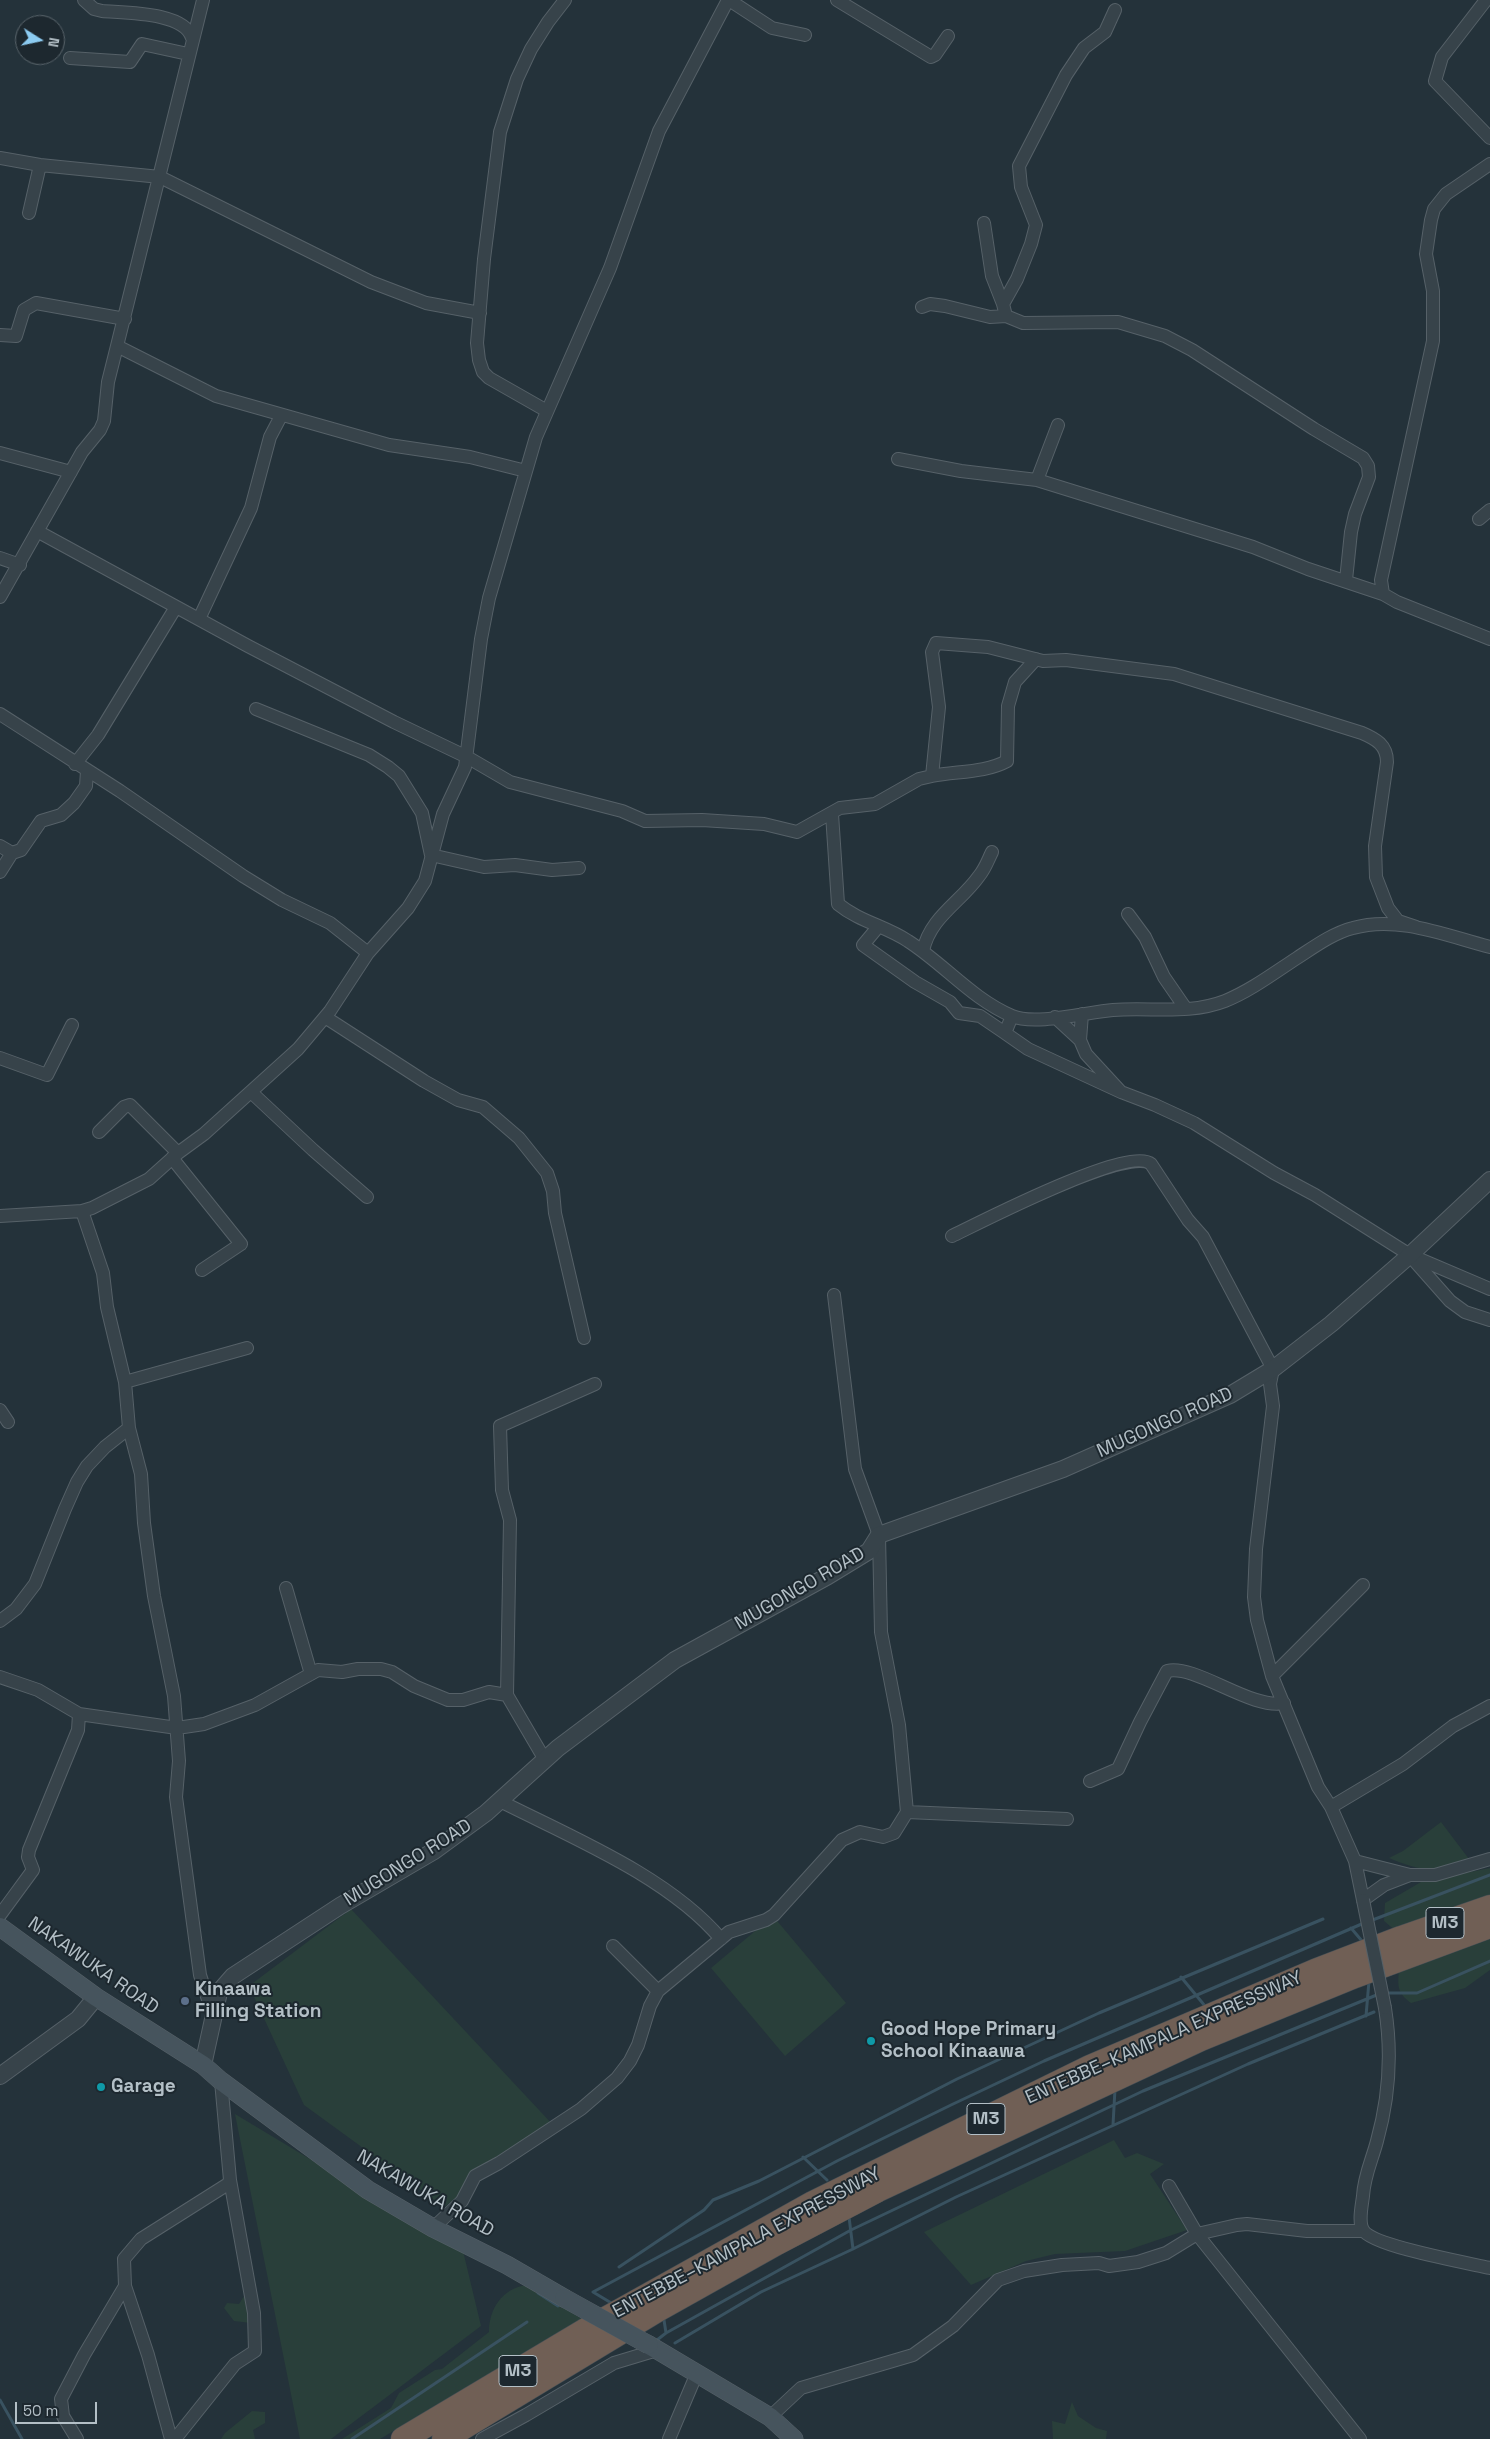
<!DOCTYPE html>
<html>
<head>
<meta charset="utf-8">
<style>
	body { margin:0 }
	#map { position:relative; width:1490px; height:2439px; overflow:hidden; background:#24323a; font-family:"Space Grotesk",sans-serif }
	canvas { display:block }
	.north { position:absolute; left:15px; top:15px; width:50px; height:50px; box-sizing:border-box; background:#1d282f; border:1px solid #59646b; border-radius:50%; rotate:100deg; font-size:14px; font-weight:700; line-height:20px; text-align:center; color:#b3bfc6 }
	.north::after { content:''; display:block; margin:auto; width:18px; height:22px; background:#8ccbf1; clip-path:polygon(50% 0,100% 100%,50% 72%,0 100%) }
	.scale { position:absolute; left:15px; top:2402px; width:82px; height:22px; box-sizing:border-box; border:2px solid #b3bfc6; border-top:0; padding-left:6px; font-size:15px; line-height:18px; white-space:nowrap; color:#b3bfc6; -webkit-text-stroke:4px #1d282f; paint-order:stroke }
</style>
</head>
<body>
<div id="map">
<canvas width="1490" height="2439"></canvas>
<div class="north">N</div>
<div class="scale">50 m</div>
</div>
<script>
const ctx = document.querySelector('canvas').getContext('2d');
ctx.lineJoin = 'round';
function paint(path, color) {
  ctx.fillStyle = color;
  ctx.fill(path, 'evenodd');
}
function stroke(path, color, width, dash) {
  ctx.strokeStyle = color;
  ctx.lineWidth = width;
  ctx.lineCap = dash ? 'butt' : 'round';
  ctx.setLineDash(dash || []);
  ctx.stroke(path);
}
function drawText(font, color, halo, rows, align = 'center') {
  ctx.font = font + ' "Space Grotesk",sans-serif';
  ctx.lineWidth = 4;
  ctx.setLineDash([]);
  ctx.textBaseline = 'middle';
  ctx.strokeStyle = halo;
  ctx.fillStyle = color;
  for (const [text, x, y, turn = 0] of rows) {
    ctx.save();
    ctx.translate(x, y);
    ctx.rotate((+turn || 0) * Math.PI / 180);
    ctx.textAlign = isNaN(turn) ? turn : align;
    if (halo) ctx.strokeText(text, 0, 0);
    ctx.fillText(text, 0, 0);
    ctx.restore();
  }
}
paint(new Path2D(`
	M1441,1822L1469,1859C1432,1872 1426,1873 1389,1858L1403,1851Z
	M1490,1868V1897L1396,1931L1384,1921L1385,1903L1421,1882Z
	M351,1909L554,2126L444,2207L304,2105L249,1986Z
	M773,1916L846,2003L785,2056L711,1968Z
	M1490,1936V1970L1465,1988L1411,2003C1396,1992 1398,1985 1399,1968Z
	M235,2114L463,2251L481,2326L331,2439H300Z
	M1114,2140L1125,2158L1137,2153L1164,2164L1150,2174L1187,2230L1125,2251L1055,2254L1026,2261L971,2285L924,2232Z
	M526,2285L582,2319L380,2439H342L391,2408L399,2393L435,2370L442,2369L489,2332C489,2309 502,2289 526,2285Z
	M246,2293L251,2323L234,2321L224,2308L227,2303L239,2304Z
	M1072,2402L1078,2416L1096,2428L1107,2431L1106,2439H1053L1052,2421L1065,2424Z
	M252,2411L265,2412V2423L253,2430L255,2439H221L225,2433Z`), '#293f3a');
stroke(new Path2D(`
	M1370,1921L1490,1875
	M1351,1928L1362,1941
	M1181,1977L1205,2006
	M1385,1993H1417L1490,1961
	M1366,2016L1369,1981
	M1113,2125L1115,2089
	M803,2157L827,2180
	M849,2217L853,2249L956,2197L1248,2064L1374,2012
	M619,2267L704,2210L713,2200L759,2181L957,2079L1099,2013L1323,1919
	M538,2293L558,2306
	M613,2304L593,2292L837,2161L951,2105L1044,2061L1364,1923
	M664,2320L666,2333
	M657,2340L666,2333L851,2230L1143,2091L1379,1994
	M675,2343L761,2292L853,2249
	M0,2400L22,2439
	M352,2439L527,2322`), '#395260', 3);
const minor = new Path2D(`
	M84,0L94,9L102,11C125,13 185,12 192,38
	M203,0L117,346L216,396L389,445L470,457L526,471
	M729,0L772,28L805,35
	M837,0L931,57L935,55L948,36
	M1486,0L1442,57L1435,81L1490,138
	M70,58L130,62L142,44L188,54
	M0,158L40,165L160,177L371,282L426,303L480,313
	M29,213L40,165
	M984,223L992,276L1003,304
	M922,307L930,304L945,306L990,317L1006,316L1023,323L1118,322L1165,336L1192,350L1314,429L1363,458L1368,466L1369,477L1355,514L1351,532L1346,580
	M1006,316L1003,304L1017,279L1031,244L1036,225L1021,187L1019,166L1066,75L1084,48L1105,32L1115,10
	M0,335L16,336L24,310L36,303L125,319
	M547,411L489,378L483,372L479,360L477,343L484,259L500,132L517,79L531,49L548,22L565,0
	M0,453L71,472
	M898,459L961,471L1037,480L1253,547L1308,569L1383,594L1397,602L1490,639
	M1037,480L1058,425
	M1479,519L1490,510
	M37,531L248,646L394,722L467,757L510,782L622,811L645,821L702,820L764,824L797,832L840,808L875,804L919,779L932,776L939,707L932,652L936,643L988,647L1043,661L1066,660L1174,674L1362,733C1376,739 1387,745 1387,762L1375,846L1376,877L1388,908L1398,921L1416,927
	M0,558L20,565
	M1383,594L1381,580L1433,341V291L1426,254L1431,220L1434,209L1446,194L1490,164
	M0,597L82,452L100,430L104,421L108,382L117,346
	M199,619L251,508L270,437L281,416
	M256,709L369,755L388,767L399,776L422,813L431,855L484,867L515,865L552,870L579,868
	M0,714L120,791L243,876L282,900L330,923L368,953
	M75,764L98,735L176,607
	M932,776C956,771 985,773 1007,761L1008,706L1015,682L1036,659
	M832,814L838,904C860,922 886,926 908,941C944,964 972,999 1012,1016C1035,1026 1087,1012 1113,1010C1151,1007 1189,1015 1225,1001C1250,991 1274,973 1297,958C1314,947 1333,933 1353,928C1398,915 1447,936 1490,947
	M0,846L12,853L21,850L41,821L61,815L74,803L86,786L87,771
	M0,872L12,853
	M1128,914L1145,937L1164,977L1186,1009
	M878,927L863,945L915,982L950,1002L959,1013L980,1016L1005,1033
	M923,951C930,917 961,902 979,876C985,869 988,860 992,852
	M1012,1016L1005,1033L1028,1049L1121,1092L1086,1054L1080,1040L1082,1014
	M325,1017L424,1081L458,1100L483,1107L519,1138L547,1173L553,1191L555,1213L584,1338
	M1055,1017L1080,1040
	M0,1058L47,1075L72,1025
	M251,1092L313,1150L367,1197
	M1121,1092L1155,1105L1194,1123L1274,1173L1315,1195L1410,1255L1490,1289
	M99,1132L124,1107L130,1105L178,1153
	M172,1158L241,1244L202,1270
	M82,1211L103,1273L107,1307L125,1382L129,1428L141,1474L144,1523L154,1596L174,1696L179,1761L176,1797L195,1938L200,1975L213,2015
	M0,1216L82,1211L92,1208L149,1179L178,1153L204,1134L298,1049L330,1011L368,953L408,908L425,881L443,814L465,767L481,639L489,598L536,437L610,268L659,131L728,0
	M952,1236C979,1223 1130,1145 1151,1164L1188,1220L1203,1237L1273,1369L1270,1384L1273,1406L1256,1549L1254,1597L1257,1620L1272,1676L1318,1787L1331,1807L1355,1861L1363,1900L1384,1885L1410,1875H1435L1490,1859
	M1412,1258L1450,1301L1465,1312L1490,1320
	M834,1295L855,1469L879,1535L881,1632L899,1725L907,1812L1067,1819
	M125,1382L247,1348
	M0,1410L8,1422
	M286,1588L311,1674
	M0,1621L16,1609L35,1584L65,1509L77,1482L87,1466L105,1447L129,1428
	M1272,1676L1363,1585
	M0,1677L38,1690L79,1714L78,1730L29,1850L28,1857L33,1870L0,1915
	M79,1714L177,1728L204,1724L255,1705L318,1670L342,1672L358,1669H381L392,1672L414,1686L448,1700H463L489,1692L507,1695
	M545,1760L507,1695L510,1520L502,1490L500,1426L595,1384
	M1090,1781L1118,1769L1140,1722L1167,1671C1196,1664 1251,1710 1284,1703
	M500,1801C571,1837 669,1877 721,1939
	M1331,1807L1403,1764L1453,1726L1490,1706
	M1355,1861L1410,1875
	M613,1946L658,1991
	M1385,2008C1392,2052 1389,2098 1377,2141C1372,2160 1364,2176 1363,2196C1362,2205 1358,2222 1363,2230C1372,2246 1468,2263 1490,2268
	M1169,2186L1197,2234L1360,2439
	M433,2228L462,2201L475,2176L499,2163L581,2109L617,2078L630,2061L638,2045L650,2006L658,1991L729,1932L766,1920L774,1915L842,1840L860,1832L883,1837L894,1833L907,1812
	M770,2417L801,2388L913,2355L953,2326L998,2280L1024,2271L1062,2265L1099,2263L1109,2266L1138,2262L1166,2253L1197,2234L1237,2225L1247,2224L1307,2231H1363
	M77,2439L63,2416L61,2399L84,2355L125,2286
	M171,2439L148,2355L125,2286L124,2259L141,2239L228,2184L230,2180L221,2081
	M175,2439L235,2364L255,2351L254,2313L230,2180
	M482,2439L526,2415L614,2363L657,2350
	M669,2439L697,2373`);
const tertiary = new Path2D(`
	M203,2065L219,1992L233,1976L340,1906L434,1851L486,1813L558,1748L675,1660L828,1576L869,1551L879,1535L1063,1469L1230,1395L1273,1369L1331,1324L1410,1255L1490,1180
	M0,2076L78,2019L96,1997`);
const secondary = new Path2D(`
	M0,1927L96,1997L203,2065L221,2081L368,2190L433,2228L507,2265L564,2298
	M649,2345L770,2417L794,2439`);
const motorway = new Path2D(`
	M403,2439L584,2331L813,2203L1090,2067L1315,1971L1401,1938L1490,1907
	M444,2439L659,2309L775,2244L878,2190L1201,2039L1355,1976L1490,1926`);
stroke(minor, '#566168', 14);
stroke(tertiary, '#566168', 18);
stroke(secondary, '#566168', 19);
stroke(motorway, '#434e55', 25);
stroke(minor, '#37434a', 12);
stroke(tertiary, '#37434a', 16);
stroke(secondary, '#46545d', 18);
stroke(motorway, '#705f55', 24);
const minorBridge = new Path2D(`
	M1363,1900L1385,2008`);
const secondaryBridge = new Path2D(`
	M564,2298L649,2345`);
stroke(minorBridge, '#566168', 14, []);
stroke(secondaryBridge, '#566168', 19, []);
stroke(minorBridge, '#37434a', 12);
stroke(secondaryBridge, '#46545d', 18);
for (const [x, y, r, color] of [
	[185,2001,5,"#5c6f8a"],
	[871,2041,5,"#0f9aa8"],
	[101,2087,5,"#0f9aa8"]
]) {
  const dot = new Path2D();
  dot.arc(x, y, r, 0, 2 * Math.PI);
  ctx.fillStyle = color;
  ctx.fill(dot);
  stroke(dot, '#1d282f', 2);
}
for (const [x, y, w] of [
	[1445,1923,38],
	[986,2119,38],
	[518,2371,38]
]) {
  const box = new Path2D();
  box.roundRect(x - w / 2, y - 15.5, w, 31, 4);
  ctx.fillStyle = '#1d282f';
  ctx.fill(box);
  stroke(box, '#b3bfc6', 1);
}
drawText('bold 18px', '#b3bfc6', null, [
	["M3",1445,1923],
	["M3",986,2119],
	["M3",518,2371]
]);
drawText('19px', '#b3bfc6', '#1d282f', [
	["MUGONGO ROAD",1165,1423,-24],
	["MUGONGO ROAD",800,1589,-30],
	["MUGONGO ROAD",408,1863,-32],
	["NAKAWUKA ROAD",93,1966,35],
	["ENTEBBE–KAMPALA EXPRESSWAY",1164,2038,-24],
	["NAKAWUKA ROAD",425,2194,30],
	["ENTEBBE–KAMPALA EXPRESSWAY",747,2243,-28]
]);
drawText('bold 19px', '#b3bfc6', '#1d282f', [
	["Kinaawa",195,1990],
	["Filling Station",195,2012],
	["Good Hope Primary",881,2030],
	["School Kinaawa",881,2052],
	["Garage",111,2087]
], 'left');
</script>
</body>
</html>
